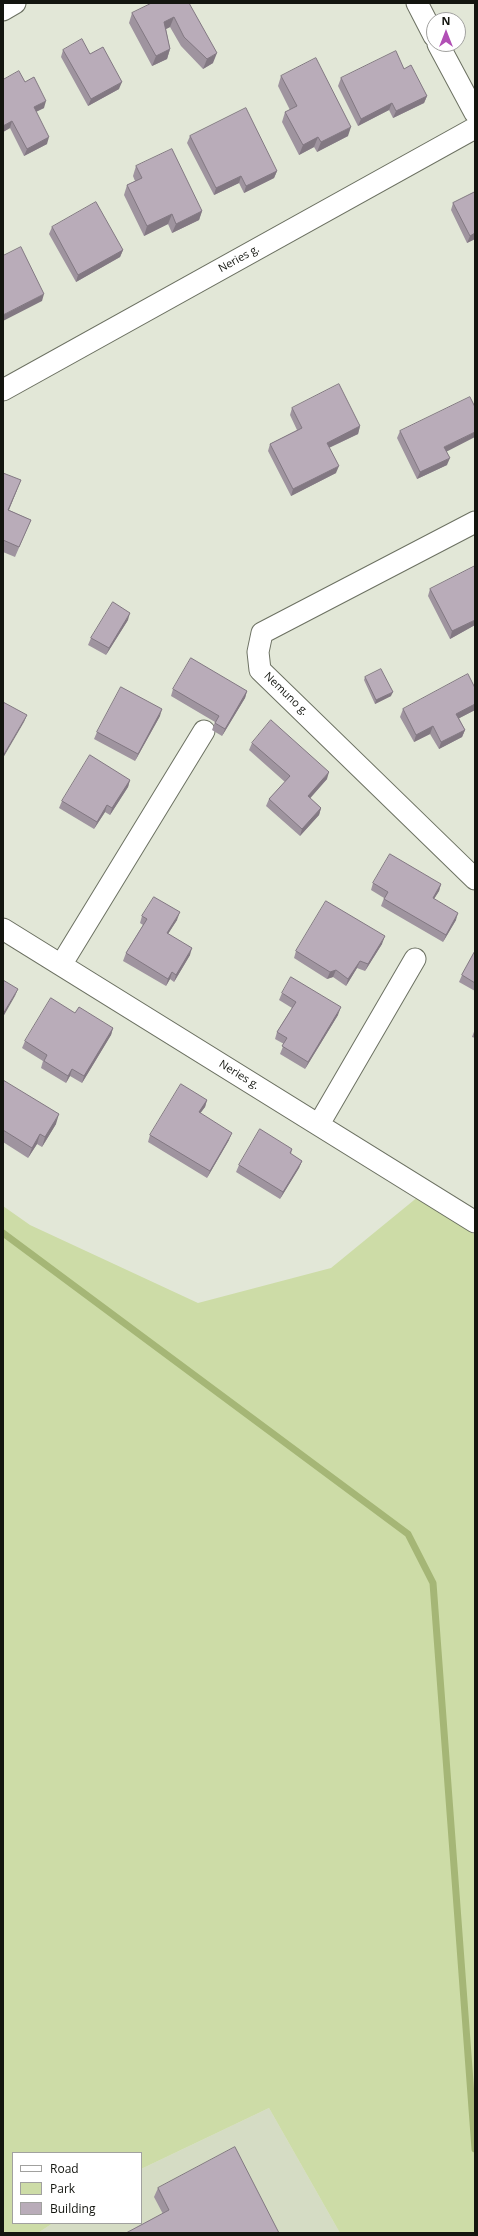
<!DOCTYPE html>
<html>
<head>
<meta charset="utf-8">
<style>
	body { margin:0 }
	#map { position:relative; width:478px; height:2236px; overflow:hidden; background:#e2e7d7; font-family:"Open Sans",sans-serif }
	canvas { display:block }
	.frame { position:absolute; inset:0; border:4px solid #13150f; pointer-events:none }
	.legend { position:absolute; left:12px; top:2152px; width:130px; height:72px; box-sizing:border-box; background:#fff; border:1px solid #a1a19f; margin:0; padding:5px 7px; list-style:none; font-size:12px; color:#13150f }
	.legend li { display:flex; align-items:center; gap:8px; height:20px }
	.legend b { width:20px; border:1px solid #a1a19f }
	.north { position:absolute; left:426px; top:12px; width:40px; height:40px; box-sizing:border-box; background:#fff; border:1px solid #a1a19f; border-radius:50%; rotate:0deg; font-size:11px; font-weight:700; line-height:16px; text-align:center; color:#13150f }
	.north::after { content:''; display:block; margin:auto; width:14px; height:18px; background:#b14fb5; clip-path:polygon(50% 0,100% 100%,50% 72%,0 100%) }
</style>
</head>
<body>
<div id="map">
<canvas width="478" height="2236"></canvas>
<div class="frame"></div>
<ul class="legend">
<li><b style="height:5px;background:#fff"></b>Road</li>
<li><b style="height:11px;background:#cddca7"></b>Park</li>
<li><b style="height:11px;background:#b9acb9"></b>Building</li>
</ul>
<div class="north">N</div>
</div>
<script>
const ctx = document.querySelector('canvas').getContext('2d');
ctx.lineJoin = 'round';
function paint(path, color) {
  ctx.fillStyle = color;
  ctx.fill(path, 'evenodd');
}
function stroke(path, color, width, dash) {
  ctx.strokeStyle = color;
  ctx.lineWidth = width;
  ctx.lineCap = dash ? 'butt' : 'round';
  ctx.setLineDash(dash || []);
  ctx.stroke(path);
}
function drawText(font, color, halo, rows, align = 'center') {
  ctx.font = font + ' "Open Sans",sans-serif';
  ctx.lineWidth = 3.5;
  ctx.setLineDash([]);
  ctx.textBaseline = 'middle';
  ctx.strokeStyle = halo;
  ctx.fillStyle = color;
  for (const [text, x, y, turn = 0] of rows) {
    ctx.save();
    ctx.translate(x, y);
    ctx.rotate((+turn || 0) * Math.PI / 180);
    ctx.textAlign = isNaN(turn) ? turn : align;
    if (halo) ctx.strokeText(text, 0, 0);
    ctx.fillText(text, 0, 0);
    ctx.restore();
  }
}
paint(new Path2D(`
	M269,2108L340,2233H38L53,2223H141V2169Z`), '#d5dcc4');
paint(new Path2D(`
	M419,1196L475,1235V2233H340L269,2108L141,2169V2153H13V2223H53L38,2233H3V1206L30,1225L198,1303L331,1268Z`), '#cddca7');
stroke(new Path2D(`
	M3,1233L408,1534L433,1583L475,2149`), '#a5b676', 7);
const street = new Path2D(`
	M417,3L434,36
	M3,10L15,3
	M438,44L475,113
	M3,390L475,128
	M475,522L262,633L258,652L260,670L475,879
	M3,929L475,1222
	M61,965L204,731
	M319,1124L415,959`);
stroke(street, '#6c7162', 23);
stroke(street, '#fff', 21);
paint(new Path2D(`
	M189,3L213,63L203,69L181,46L170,27L166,29L170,49L167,59L152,66L129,23L132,13Z
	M63,50L90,54L119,89L88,106L61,57Z
	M404,69L427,96L424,103L393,118L389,110L358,126L338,86L341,78Z
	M281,76L348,136L317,152L314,147L299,155L282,122L285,112L290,110L278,86Z
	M3,80L25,82L44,108L36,112L47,144L24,156L10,128L3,132Z
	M190,136L277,171L274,178L244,193L239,183L214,195L187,143Z
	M136,166L202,211L199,220L172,233L168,224L144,236L124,195L127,185L135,181L133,176Z
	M475,192V239L467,243L451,210L453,203Z
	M52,227L123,250L120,257L76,282L49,234Z
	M292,408L360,426L358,434L329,448L336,473L291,496L268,451L270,444L297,430L290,415Z
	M400,431L447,451V465L417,479L397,438Z
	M3,473L17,490L9,510L31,520L15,557L3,552Z
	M430,589L475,625L450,639L428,596Z
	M128,620L106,655L88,645L91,638Z
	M365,677L391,696L375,704L364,680Z
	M475,688V710L459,718L465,730L462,737L439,749L430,734L414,742L400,717L403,709Z
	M173,689L247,691L245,698L222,736L212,730L215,722L171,696Z
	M160,716L135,761L94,739L97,732Z
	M252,743L327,779L310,798L321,808L319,815L300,836L266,806L269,799L285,782L249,750Z
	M130,780L128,787L110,815L105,812L94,829L59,808L62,801Z
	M373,883L441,884L439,891L434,899L456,920L443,942L381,906L384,898L371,890Z
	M142,916L177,920L168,934L190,955L174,982L170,979L166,986L123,961L126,953L143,925L140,923Z
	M382,944L365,971L357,968L346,986L333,977L327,979L294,958L296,951Z
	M475,951V991L459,982L462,975Z
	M282,993L338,1015L305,1069L280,1054L284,1044L275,1039L277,1032L292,1008L279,1000Z
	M75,1013L113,1028L111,1035L82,1083L70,1076L66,1083L41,1068L43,1061L22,1048L25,1041Z
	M475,1029V1038L472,1037Z
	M3,1080L56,1124L42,1147L37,1144L28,1158L3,1142Z
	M207,1100L205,1107L200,1113L229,1140L207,1178L148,1142L150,1135Z
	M292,1149L291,1154L302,1161L299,1168L280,1199L236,1172L239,1165Z
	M158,2188L279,2233L163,2214L154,2197Z`), '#9f949f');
paint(new Path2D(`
	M174,17L170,27L160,32L164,22Z
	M170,49L167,59L152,66L156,56Z
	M217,53L213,63L203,69L207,59Z
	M122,82L119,89L88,106L91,99Z
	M427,96L424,103L393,118L396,111Z
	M46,101L44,108L31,114L34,107Z
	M392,103L389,110L358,126L361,119Z
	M12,121L10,128L3,132V126Z
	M351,127L348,136L317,152L321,142Z
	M49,137L47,144L24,156L27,149Z
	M318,137L314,147L299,155L303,145Z
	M277,171L274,178L244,193L246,186Z
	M241,176L239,183L214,195L216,188Z
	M202,211L199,220L172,233L176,224Z
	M172,214L168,224L144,236L147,226Z
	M475,233V239L467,243L470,236Z
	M123,250L120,257L76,282L78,275Z
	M44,294L42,301L3,321V315Z
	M360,426L358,434L324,450L327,443Z
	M475,432V437L442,454L444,447Z
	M450,458L447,465L417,479L420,472Z
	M339,466L336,473L291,496L293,489Z
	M21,480L17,490L5,519L8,510Z
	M130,613L128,620L106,655L109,648Z
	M475,620V625L450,639L452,631Z
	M247,691L245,698L222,736L225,729Z
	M393,692L391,696L375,704L376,700Z
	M475,704V710L454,721L456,714Z
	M162,709L160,716L135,761L138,754Z
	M27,715L24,722L3,758V756Z
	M433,726L430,734L414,742L416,735Z
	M465,730L462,737L439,749L441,742Z
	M329,772L327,779L306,803L308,796Z
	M130,780L128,787L110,815L112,808Z
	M107,805L105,812L94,829L97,822Z
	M321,808L319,815L300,836L302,829Z
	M441,884L439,891L430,905L433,898Z
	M180,912L177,920L164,940L167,933Z
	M458,913L456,920L443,942L446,935Z
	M385,936L382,944L365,971L368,964Z
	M192,948L190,955L174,982L176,975Z
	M360,961L357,968L346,986L348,979Z
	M336,970L333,977L327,979L330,972Z
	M172,972L170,979L166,986L168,979Z
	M18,989L15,996L3,1017V1014Z
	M341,1007L338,1015L305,1069L308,1062Z
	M113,1028L111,1035L82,1083L84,1076Z
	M72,1069L70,1076L66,1083L68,1076Z
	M207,1100L205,1107L196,1119L199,1112Z
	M59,1114L56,1124L42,1147L45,1137Z
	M232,1133L229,1140L207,1178L210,1171Z
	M40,1134L37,1144L28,1158L32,1148Z
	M302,1161L299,1168L280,1199L283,1192Z`), '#827882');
const building = new Path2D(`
	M152,3H189L217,53L207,59L184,37L174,17L164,22L170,49L156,56L132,13Z
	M82,39L90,54L103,47L122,82L91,99L63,50Z
	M396,51L404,69L411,65L427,96L396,111L392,103L361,119L341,78Z
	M316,58L351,127L321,142L318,137L303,145L285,112L297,106L281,76Z
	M19,71L25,82L34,77L46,101L34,107L49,137L27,149L12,121L3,126V80Z
	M246,108L277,171L246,186L241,176L216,188L190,136Z
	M172,149L202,211L176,224L172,214L147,226L127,185L142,178L136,166Z
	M475,192V233L470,236L453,203Z
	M96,202L123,250L78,275L52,227Z
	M21,247L44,294L3,315V256Z
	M339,384L360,426L327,443L339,466L293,489L270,444L302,428L292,408Z
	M470,397L475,407V432L444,447L450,458L420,472L400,431Z
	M3,473L21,480L8,510L31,520L19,547L3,540Z
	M475,566V620L452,631L430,589Z
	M113,602L130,613L109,648L91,638Z
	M191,658L247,691L225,729L215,723L219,716L173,689Z
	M381,669L393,692L376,700L365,677Z
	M468,674L475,688V704L456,714L465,730L441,742L433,726L416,735L403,709Z
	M121,687L162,709L138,754L97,732Z
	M3,702L27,715L3,756Z
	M271,720L329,772L308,796L321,808L302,829L269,799L290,776L252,743Z
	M90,755L130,780L112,808L107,805L97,822L62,801Z
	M390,854L441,884L433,898L458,913L446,935L384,899L388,892L373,883Z
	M154,897L180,912L167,933L192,948L176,975L172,972L168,979L126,953L147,919L142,916Z
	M326,901L385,936L368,964L360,961L348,979L336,970L330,972L296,951Z
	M475,951V983L462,975Z
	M291,977L341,1007L308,1062L282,1046L287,1038L277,1032L296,1002L282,993Z
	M3,980L18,989L3,1014Z
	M51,998L75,1013L79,1007L113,1028L84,1076L72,1069L68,1076L44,1061L47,1055L25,1041Z
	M3,1080L59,1114L45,1137L40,1134L32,1148L3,1130Z
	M181,1084L207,1100L199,1112L232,1133L210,1171L150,1135Z
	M260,1129L292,1149L290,1153L302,1161L283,1192L239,1165Z
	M235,2147L279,2233H126L169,2210L158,2188Z`);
paint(building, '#b9acb9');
stroke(building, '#827882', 1);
drawText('11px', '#13150f', '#fff', [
	["Neries g.",239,259,-29],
	["Nemuno g.",286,694,44],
	["Neries g.",239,1075,32]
]);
</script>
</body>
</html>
